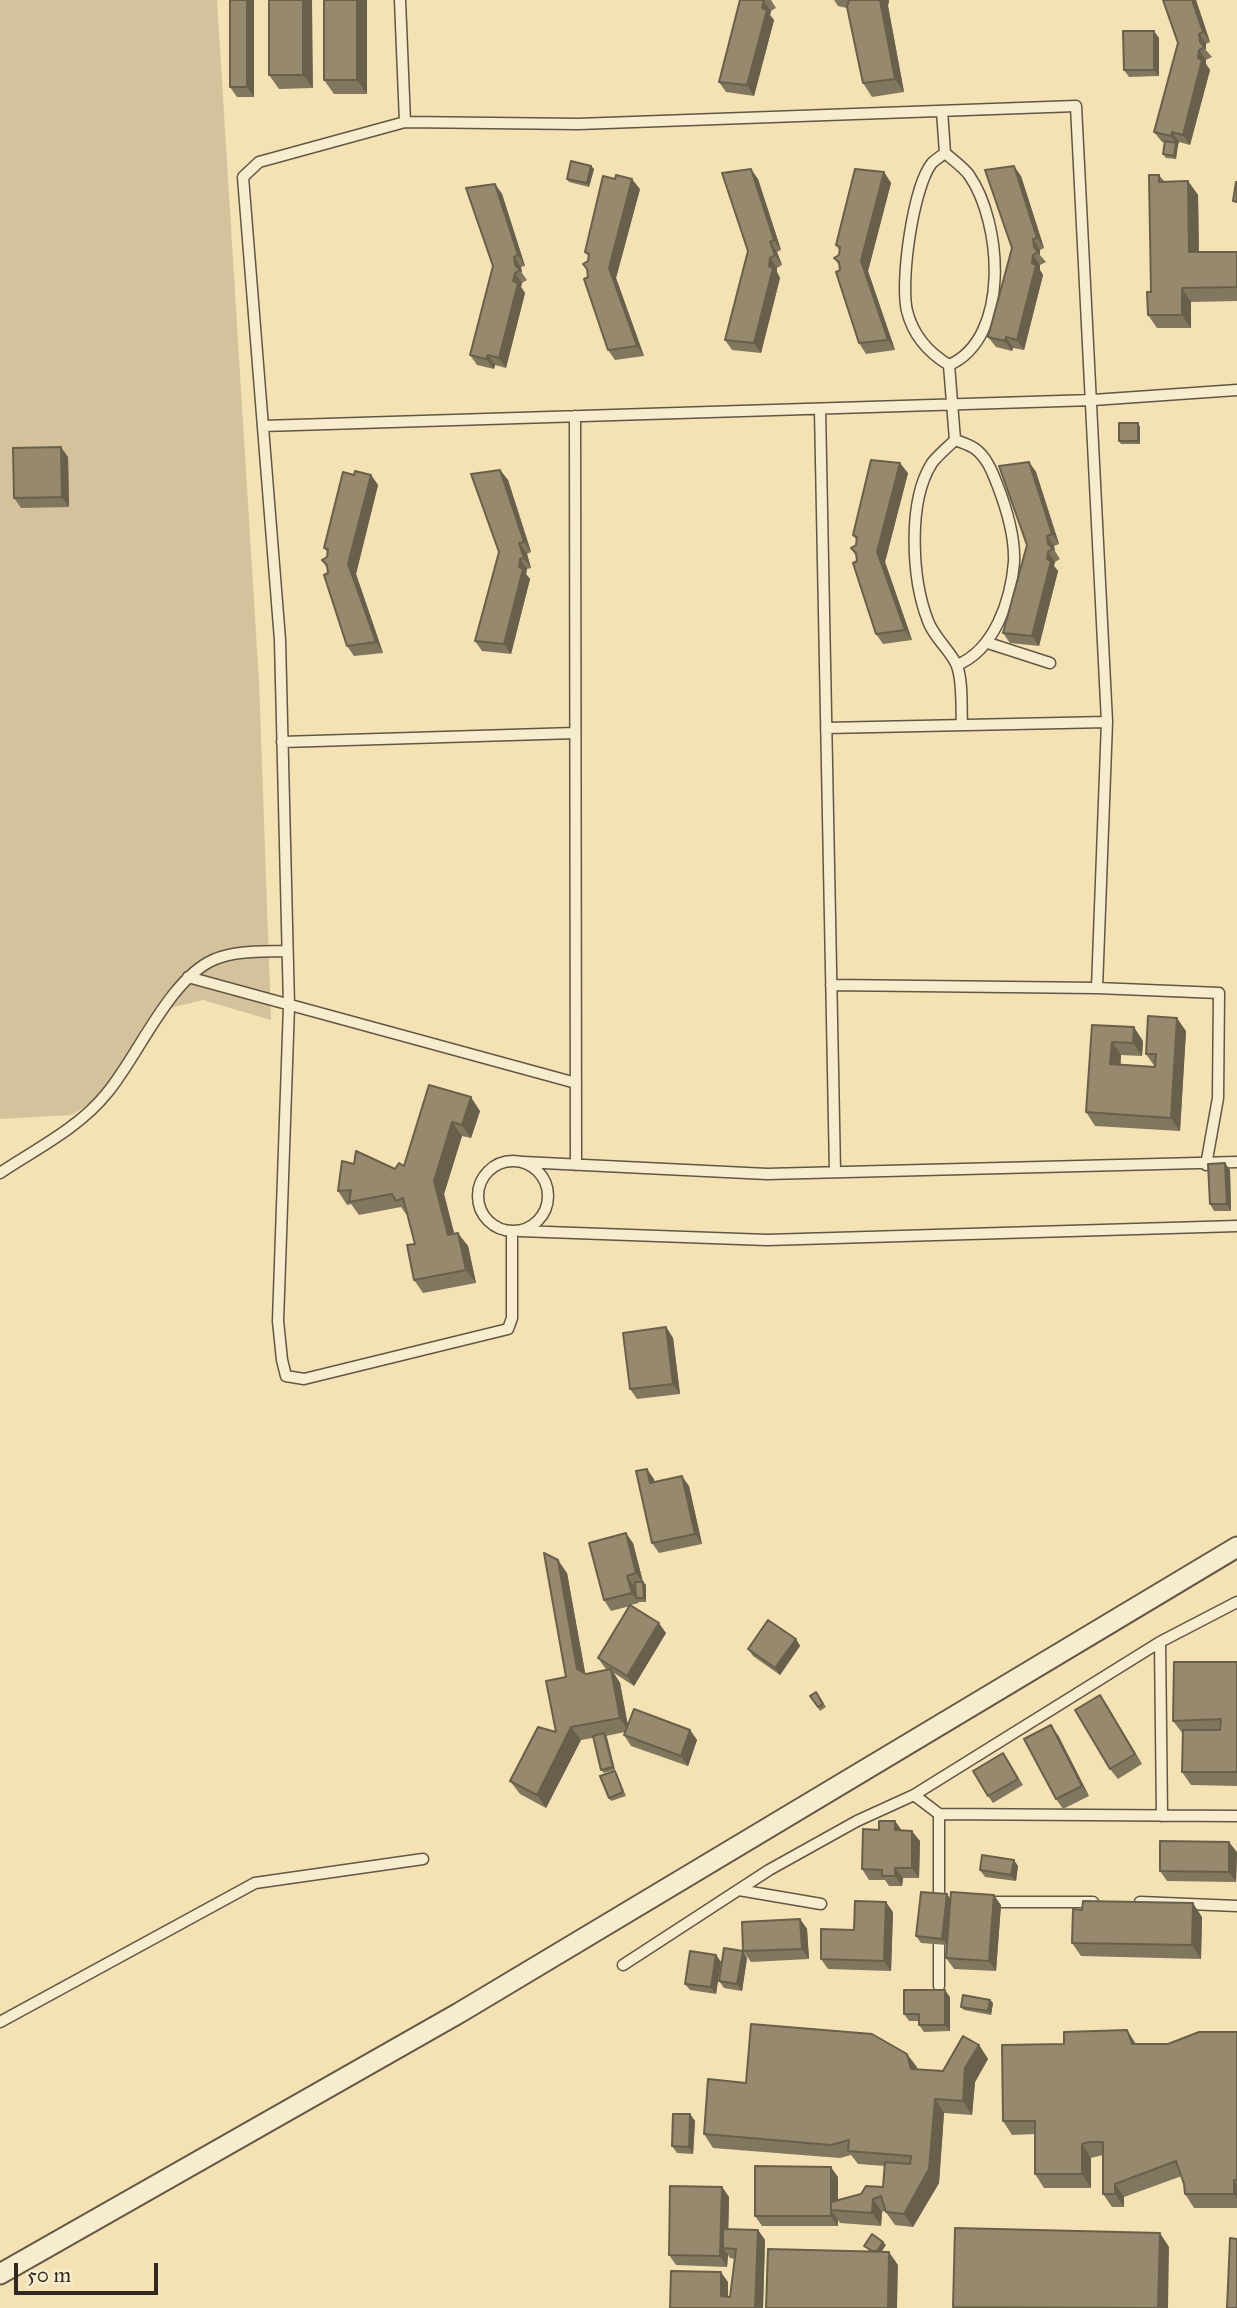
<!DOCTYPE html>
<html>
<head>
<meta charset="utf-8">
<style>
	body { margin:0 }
	#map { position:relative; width:1237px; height:2308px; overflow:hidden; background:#f4e2b5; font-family:"IM FELL Great Primer",serif }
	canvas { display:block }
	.scale { position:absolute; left:14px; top:2263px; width:144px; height:32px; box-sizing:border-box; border:4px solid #31281f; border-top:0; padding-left:9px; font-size:21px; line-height:24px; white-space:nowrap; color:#31281f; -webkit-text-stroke:5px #f8eccf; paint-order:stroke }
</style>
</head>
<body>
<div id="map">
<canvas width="1237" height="2308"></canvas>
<div class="scale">50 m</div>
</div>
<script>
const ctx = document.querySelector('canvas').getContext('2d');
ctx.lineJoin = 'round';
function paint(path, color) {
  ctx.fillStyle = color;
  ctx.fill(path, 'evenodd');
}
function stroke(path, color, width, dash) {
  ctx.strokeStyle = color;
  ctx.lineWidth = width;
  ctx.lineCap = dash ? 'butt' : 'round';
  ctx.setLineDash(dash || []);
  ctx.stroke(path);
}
paint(new Path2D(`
	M0,0H217L259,682L271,1020L203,1000L162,1010L96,1099L72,1115L0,1119Z`), '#d3c29c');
const lane = new Path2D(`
	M400,0L405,122
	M942,111L945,153C953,160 963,167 969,175C1002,222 1011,338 949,365C929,353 913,335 907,311C900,281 913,187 932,163C935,160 941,156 945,153
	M949,365L955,440
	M820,409L835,1172
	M575,416L576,1165
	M263,426L1093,400L1237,390
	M988,643L1050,663
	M957,665C994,650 1011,601 1014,562C1015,538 1006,507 997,484C992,471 986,456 974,448C969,445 961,442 955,440C948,447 938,455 932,463C907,502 912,580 928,621C934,638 952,652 957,666C963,682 961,707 962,725
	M826,728L1107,722
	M282,742L575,733
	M188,977L576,1083
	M831,985L1097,988
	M478 1196a35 35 0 1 1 70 0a35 35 0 1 1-70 0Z
	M523,1162L767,1174L1237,1162
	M0,1173C36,1149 79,1128 107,1093C138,1056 169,980 213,960C236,950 263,952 287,951
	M520,1231L767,1240L1237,1226
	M512,1232V1318L508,1329L304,1379L286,1376L282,1360L278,1321L289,1006L280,640L243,177L259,162L405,122L578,124L1076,106L1107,722L1097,988L1219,993L1218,1098L1206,1165
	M1160,1642L1162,1816
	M914,1795L939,1814L1237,1816
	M739,1890L821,1904
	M986,1902H1093
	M1140,1902L1237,1906
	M939,1905V1814
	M939,1934V1986
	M623,1965L769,1870L857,1821L914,1795L1160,1642L1237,1602
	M0,2022L255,1883L423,1859`);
const street = new Path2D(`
	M0,2274L459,2013L1237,1547`);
stroke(lane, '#625644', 13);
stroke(street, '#625644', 23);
stroke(lane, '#f8eccf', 10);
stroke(street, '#f8eccf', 19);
paint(new Path2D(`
	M230,0H254V97H237L230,87Z
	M269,0L313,88L279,89L269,75Z
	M324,0L367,94H334L324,80Z
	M740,0H771L776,8L771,11L770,15L774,20L754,96L726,92L719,82Z
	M834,0H889L888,6L904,92L872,97L863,83L847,8L838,6Z
	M1163,0H1196L1210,42L1206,44V50L1212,57L1206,60V64L1210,70L1190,145L1179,142L1177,146L1176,159L1166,158L1163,154L1165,143L1162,142L1154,132L1178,43Z
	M1159,38V76L1129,77L1124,70Z
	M591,166L594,169L589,187L569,182L567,179Z
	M884,172L891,183L868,271L895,350L866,354L859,343L839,265L834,258L839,255L840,251L836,245Z
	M1159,175L1165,182L1188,181L1198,195L1199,252H1237V301L1191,302V328H1157L1148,315L1151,292Z
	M1021,176L1044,248L1040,250V255L1046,262L1040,265V270L1043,275L1024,350L1013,348L1012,351L996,347L988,337L1012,248Z
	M758,179L781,250L777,252L782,265L777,268V272L780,278L761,353L732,350L725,340L748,251Z
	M495,184L502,194L525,266L521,267L522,273L527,280L522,283L521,287L525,293L506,368L495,365L494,369L477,365L470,355L493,266Z
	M640,189L616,278L644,356L615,360L608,350L588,272L583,264L588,261L589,257L585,252Z
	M1140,427V444H1121L1119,441Z
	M68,457L69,507L21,508L14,498Z
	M1029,462L1036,472L1059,544L1054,546L1055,551L1060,559L1055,562L1054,566L1058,571L1039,646L1010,643L1003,633L1027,545Z
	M500,470L508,480L531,552L527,554L531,568L527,569L526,574L530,579L511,654L482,651L475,641L499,552Z
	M908,473L885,562L912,640L883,644L876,634L856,556L851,548L856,545L857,541L853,535Z
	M354,475H371L378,485L356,574L383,653L354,656L347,646L327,568L322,560L327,557L328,553L324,548Z
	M1092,1025L1143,1041L1142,1056L1121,1055L1120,1065L1155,1067L1146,1054L1186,1031L1180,1131L1095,1126L1086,1112Z
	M429,1085L480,1111L471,1138L462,1136L444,1194L454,1234L468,1246L476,1283L423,1293L414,1280L415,1244L407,1214H406L401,1207L359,1215L351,1204L347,1205L338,1191L354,1164L395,1169L404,1166Z
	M1230,1170L1231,1211H1214L1210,1204Z
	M666,1327L673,1338L680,1394L637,1399L630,1389Z
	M654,1479V1482L689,1486L702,1544L659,1553L652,1543Z
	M633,1543L643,1582L646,1585V1602H638L639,1603L631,1605L666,1633L634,1686L614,1673L620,1683L628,1725L690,1730L697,1740L688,1766L631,1746L624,1735L625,1732L606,1736L615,1770L604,1773L601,1770L593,1738L581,1740L546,1808L520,1794L510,1781L556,1732L566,1677L567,1573L585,1673L586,1674L608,1670L605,1668L598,1658L630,1606L611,1611L604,1600Z
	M796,1639L800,1646L780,1675L753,1656L748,1649Z
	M1237,1662V1786L1191,1785L1182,1772L1183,1734L1173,1721Z
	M816,1692L826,1707L820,1711L810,1696Z
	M1100,1695L1142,1764L1118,1779L1110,1769Z
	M1058,1735L1089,1796L1063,1809L1056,1799Z
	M1008,1760L1023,1785L993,1803L988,1796Z
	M615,1771L617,1774L626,1796L611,1801L609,1798Z
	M895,1821L902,1831L920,1841L919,1878H903L902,1886H889L885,1880H869L862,1869L879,1830Z
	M1237,1852L1236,1882L1167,1881L1160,1871Z
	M1018,1866L1016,1881L985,1877L980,1870Z
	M950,1899L1001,1905L996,1971L954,1969L946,1958L947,1945L921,1943L916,1936Z
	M893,1912L891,1971L828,1969L821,1959L854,1930Z
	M1202,1917L1201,1959L1081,1956L1072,1943Z
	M800,1919L807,1929L809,1959L751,1962L743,1951Z
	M743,1951L747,1958L742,1991L724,1988L719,1981Z
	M716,1955L721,1962L716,1994L690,1990L685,1984Z
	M950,1997V2031L924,2032L919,2025V2021H909L904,2014Z
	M990,2000L993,2003L991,2015L964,2010L961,2007Z
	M1237,2032V2208H1194L1185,2194L1184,2184L1182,2176L1124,2197V2207H1112L1103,2194V2155L1091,2158V2188H1044L1035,2174V2134L1012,2135L1003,2121L1136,2044H1168Z
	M979,2045L988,2059L975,2082L972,2115L944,2113L939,2183L913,2227L895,2225L885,2211L882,2212L881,2226L840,2223L838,2220V2226H762L755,2216L838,2177V2200L883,2187L885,2166L858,2164L851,2155L840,2158L713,2148L704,2134L746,2083L907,2054L917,2069L943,2071Z
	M690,2114L695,2121L693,2154L677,2153L672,2146Z
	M722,2187L729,2197L728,2229L758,2230L765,2240L763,2308H670L728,2282V2297H730L735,2259L730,2258L728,2255L727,2267L676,2265L669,2255Z`), '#81765e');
paint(new Path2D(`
	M247,0H254V97L247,87Z
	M303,0H312L313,88L303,75Z
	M357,0H367V94L357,80Z
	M880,0H889L888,6L904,92L895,79Z
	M1192,0H1196L1210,42L1203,32Z
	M763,1L771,11L770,15L774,20L754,96L747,85Z
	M1154,31L1159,38V76L1154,70Z
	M1199,34L1206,44V50L1200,42Z
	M1199,50L1206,60V64L1210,70L1190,145L1183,135Z
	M1172,132L1179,142L1178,146L1171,136Z
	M1176,143L1178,146L1176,159L1174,156Z
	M591,166L594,169L589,187L587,183Z
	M1014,166L1021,176L1044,248L1037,238Z
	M751,169L758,179L781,250L774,240Z
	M884,172L891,183L868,271L895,350L888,340L861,261Z
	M632,179L640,189L616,278L644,356L637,346L609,268Z
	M1188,181L1198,195L1199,265L1189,252Z
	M495,184L502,194L525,266L518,255Z
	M1033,239L1040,250V255L1034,247Z
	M770,242L777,252L782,265L775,255Z
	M1033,255L1040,265V270L1043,275L1024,350L1017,340Z
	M514,257L521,267L522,273L515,265Z
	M770,258L777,268V272L780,278L761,353L754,343Z
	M515,273L522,283L521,287L525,293L506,368L499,358Z
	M1182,288L1191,302V328L1182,315Z
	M1006,337L1013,348L1012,351L1005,341Z
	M488,355L495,365L494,369L486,359Z
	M1138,423L1140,427V444L1138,441Z
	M61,447L68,457L69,507L62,497Z
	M1029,462L1036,472L1059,544L1052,534Z
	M900,463L908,473L885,562L912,640L905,630L877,552Z
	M500,470L508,480L531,552L524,542Z
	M371,475L378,485L356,574L383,653L376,642L348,564Z
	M1047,536L1054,546L1055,551L1048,544Z
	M519,543L527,554L531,568L524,558Z
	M1048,552L1055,562L1054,566L1058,571L1039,646L1032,636Z
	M520,559L527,569L526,574L530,579L511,654L504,644Z
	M1177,1018L1186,1031L1180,1131L1171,1118Z
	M1134,1027L1143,1041L1142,1056L1133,1043Z
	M1112,1042L1121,1055L1120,1078L1110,1064Z
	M471,1097L480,1111L471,1138L462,1125Z
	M452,1122L462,1136L444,1194L458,1248L448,1235L434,1181Z
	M1225,1163L1230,1170L1231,1211L1227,1204Z
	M458,1233L468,1246L476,1283L466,1270Z
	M666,1327L673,1338L680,1394L673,1384Z
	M647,1469L654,1479L657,1493L650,1483Z
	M682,1476L689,1486L702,1544L695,1534Z
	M626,1533L633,1543L643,1582L646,1585V1602L644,1598L643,1583L636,1573Z
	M558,1560L567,1573L587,1683L577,1669Z
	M627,1576L634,1586L637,1598H636L639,1603L632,1593Z
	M659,1623L666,1633L634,1686L627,1676Z
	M796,1639L800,1646L780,1675L775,1668Z
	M611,1669L620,1683L629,1732L620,1718Z
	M1100,1695L1107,1705L1142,1764L1135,1754Z
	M1051,1725L1058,1735L1089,1796L1082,1786Z
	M571,1727L581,1740L546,1808L537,1795Z
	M690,1730L697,1740L688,1766L681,1756Z
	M604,1733L607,1737L615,1770L613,1767Z
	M895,1821L902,1831L895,1830Z
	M912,1831L920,1841L919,1878L912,1868Z
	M1229,1842L1237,1852L1236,1882L1229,1872Z
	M1014,1860L1018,1866L1016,1881L1011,1875Z
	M895,1868L903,1878L902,1886L895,1876Z
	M947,1894L952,1901L947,1945L942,1939Z
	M994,1895L1001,1905L996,1971L989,1961Z
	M886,1902L893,1912L891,1971L884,1961Z
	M1193,1903L1202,1917L1201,1959L1192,1945Z
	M800,1919L807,1929L809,1959L802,1949Z
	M743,1951L747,1958L742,1991L737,1984Z
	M716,1955L721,1962L716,1994L711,1987Z
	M945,1990L950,1997V2031L945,2025Z
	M990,2000L993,2003L991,2015L988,2011Z
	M1127,2030L1136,2044H1132Z
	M979,2045L988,2059L975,2082L972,2115L963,2101L965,2068Z
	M907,2054L917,2067L921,2082L911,2069Z
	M935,2099L944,2113L939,2183L913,2227L904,2214Z
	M690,2114L695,2121L693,2154L689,2147Z
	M1082,2144L1091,2158V2188L1082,2174Z
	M831,2167L838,2177V2210H831Z
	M1234,2180L1237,2185V2199L1234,2194Z
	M1115,2184L1124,2197V2207L1115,2194Z
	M722,2187L729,2197L728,2248H723L728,2255L727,2267L720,2256Z
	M873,2199L882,2212L881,2226L872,2213Z
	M831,2210L838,2220V2226L831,2216Z
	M758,2230L765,2240L763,2308H755Z
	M1160,2233L1169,2247L1168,2308H1158Z
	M883,2242L886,2245L878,2257L875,2254Z
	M889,2252L898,2265L897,2308H888Z
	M721,2272L728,2282V2306L721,2296Z`), '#69604c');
const building = new Path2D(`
	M230,0H247V87H230Z
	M269,0H303V75H269Z
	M324,0H357V80H324Z
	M740,0H764L762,8L767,10L747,85L719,82Z
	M849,0H880L895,79L863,83L847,7Z
	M1163,0H1192L1203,32L1199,34L1200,42L1205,47L1199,50L1198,58L1202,60L1183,135L1172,132L1171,136L1154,132L1178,43Z
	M1123,31H1154V70H1124Z
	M1165,141L1176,143L1174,156L1163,154Z
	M571,161L591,166L587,183L567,179Z
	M1014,166L1037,238L1033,239L1034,247L1038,252L1033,255L1032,263L1036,265L1017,340L1006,337L1005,341L988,337L1012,248L985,170Z
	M751,169L774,240L770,242L775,255L770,258L769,266L773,268L754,343L725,340L748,251L722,173Z
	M855,169L884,172L861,261L888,340L859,343L836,272L840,270L839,262L834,258L839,255L840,247L836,245Z
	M616,175L632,179L609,268L637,346L608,350L584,279L588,277L587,269L583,264L588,261L589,254L585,252L603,176L615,179Z
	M1149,175H1159V182L1188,181L1189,252H1237V287L1182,288V315H1148L1147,292H1151Z
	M1236,182H1237V202L1233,201Z
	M495,184L518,255L514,257L515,265L520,270L515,273L513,281L518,283L499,358L488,355L486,359L470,355L493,266L466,188Z
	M1119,423H1138V441H1119Z
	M61,447L62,497L14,498L13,448Z
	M871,460L900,463L877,552L905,630L876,634L853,563L857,561L856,553L851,548L856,545L857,537L853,535Z
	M1029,462L1052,534L1047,536L1048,544L1053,548L1048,552L1047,559L1051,561L1032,636L1003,633L1027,545L999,466Z
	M500,470L524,542L519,543L524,558L520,559L519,567L523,569L504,644L475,641L499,552L471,474Z
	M355,471L371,475L348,564L376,642L347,646L324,575L328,573L327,565L322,560L327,557L328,549L324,548L343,472L354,475Z
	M1148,1016L1177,1018L1171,1118L1086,1112L1092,1025L1134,1027L1133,1043L1112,1042L1110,1064L1155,1067L1156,1054H1146Z
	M429,1085L471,1097L462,1125L452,1122L434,1181L448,1235L458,1233L466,1270L414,1280L407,1245L415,1244L403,1198L396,1201L392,1194L349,1202L351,1190L338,1191L342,1161L354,1164L356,1151L395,1169L399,1163L404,1166Z
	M1225,1163L1227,1204H1210L1208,1164Z
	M666,1327L673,1384L630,1389L623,1333Z
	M647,1469L650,1483L682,1476L695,1534L652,1543L636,1471Z
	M626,1533L636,1573L627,1576L632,1593L604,1600L589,1543Z
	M544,1553L558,1560L577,1669L586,1674L611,1669L620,1718L571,1727L537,1795L510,1781L538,1727L556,1732L546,1681L566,1677Z
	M635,1582H643L644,1598H636Z
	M630,1605L659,1623L627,1676L598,1658Z
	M768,1620L796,1639L775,1668L748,1649Z
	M1174,1662H1237V1772H1182L1183,1730H1220L1221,1719L1173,1721Z
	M816,1692L823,1704L818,1707L810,1696Z
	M1100,1695L1135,1754L1110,1769L1075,1710Z
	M634,1709L690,1730L681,1756L624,1735Z
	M1051,1725L1082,1786L1056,1799L1024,1739Z
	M604,1733L613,1767L601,1770L593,1736Z
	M1003,1753L1018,1779L988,1796L973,1771Z
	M615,1771L623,1792L609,1798L600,1776Z
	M879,1821H895V1830L912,1831V1868H895V1876H882V1870L862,1869L863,1829L879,1830Z
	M1160,1841L1229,1842V1872L1160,1871Z
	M982,1855L1014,1860L1011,1875L980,1870Z
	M921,1892L947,1894L942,1939L916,1936Z
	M951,1892L994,1895L989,1961L946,1958Z
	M855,1901L886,1902L884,1961L821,1959V1929L854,1930Z
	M1083,1901L1193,1903L1192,1945L1072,1943L1073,1909L1082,1910Z
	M800,1919L802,1949L743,1951L742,1922Z
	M724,1948L743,1951L737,1984L719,1981Z
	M690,1951L716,1955L711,1987L685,1984Z
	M904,1990H945V2025H919V2014H904Z
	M963,1995L990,2000L988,2011L961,2007Z
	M751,2024L872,2034L907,2054L911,2069L943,2071L963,2036L979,2045L965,2068L963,2101L935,2099L929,2169L904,2214L886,2212L881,2196L873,2199L872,2213L831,2210V2202L861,2194L866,2186L883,2187L885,2162L910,2164L911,2156L848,2151L849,2140L831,2145L704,2134L708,2079L746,2083Z
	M1127,2030L1132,2044H1168L1199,2032H1237V2180H1234V2194H1185L1184,2184L1176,2161L1115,2184V2194H1103V2142H1089L1082,2144V2174H1035V2121H1003L1002,2045L1064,2044V2032Z
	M673,2114H690L689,2147L672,2146Z
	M755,2166L831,2167V2216H755Z
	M670,2186L722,2187L720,2256L669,2255Z
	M955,2228L1160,2233L1158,2308L953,2307Z
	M723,2229L758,2230L755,2308H670L671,2271L721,2272V2296L730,2297L736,2249L723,2248Z
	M872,2234L883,2242L877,2251H872L864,2246Z
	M1230,2238L1237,2239V2308H1227Z
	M768,2249L889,2252L888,2308H766Z`);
paint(building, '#96896d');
stroke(building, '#69604c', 2);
</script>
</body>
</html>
